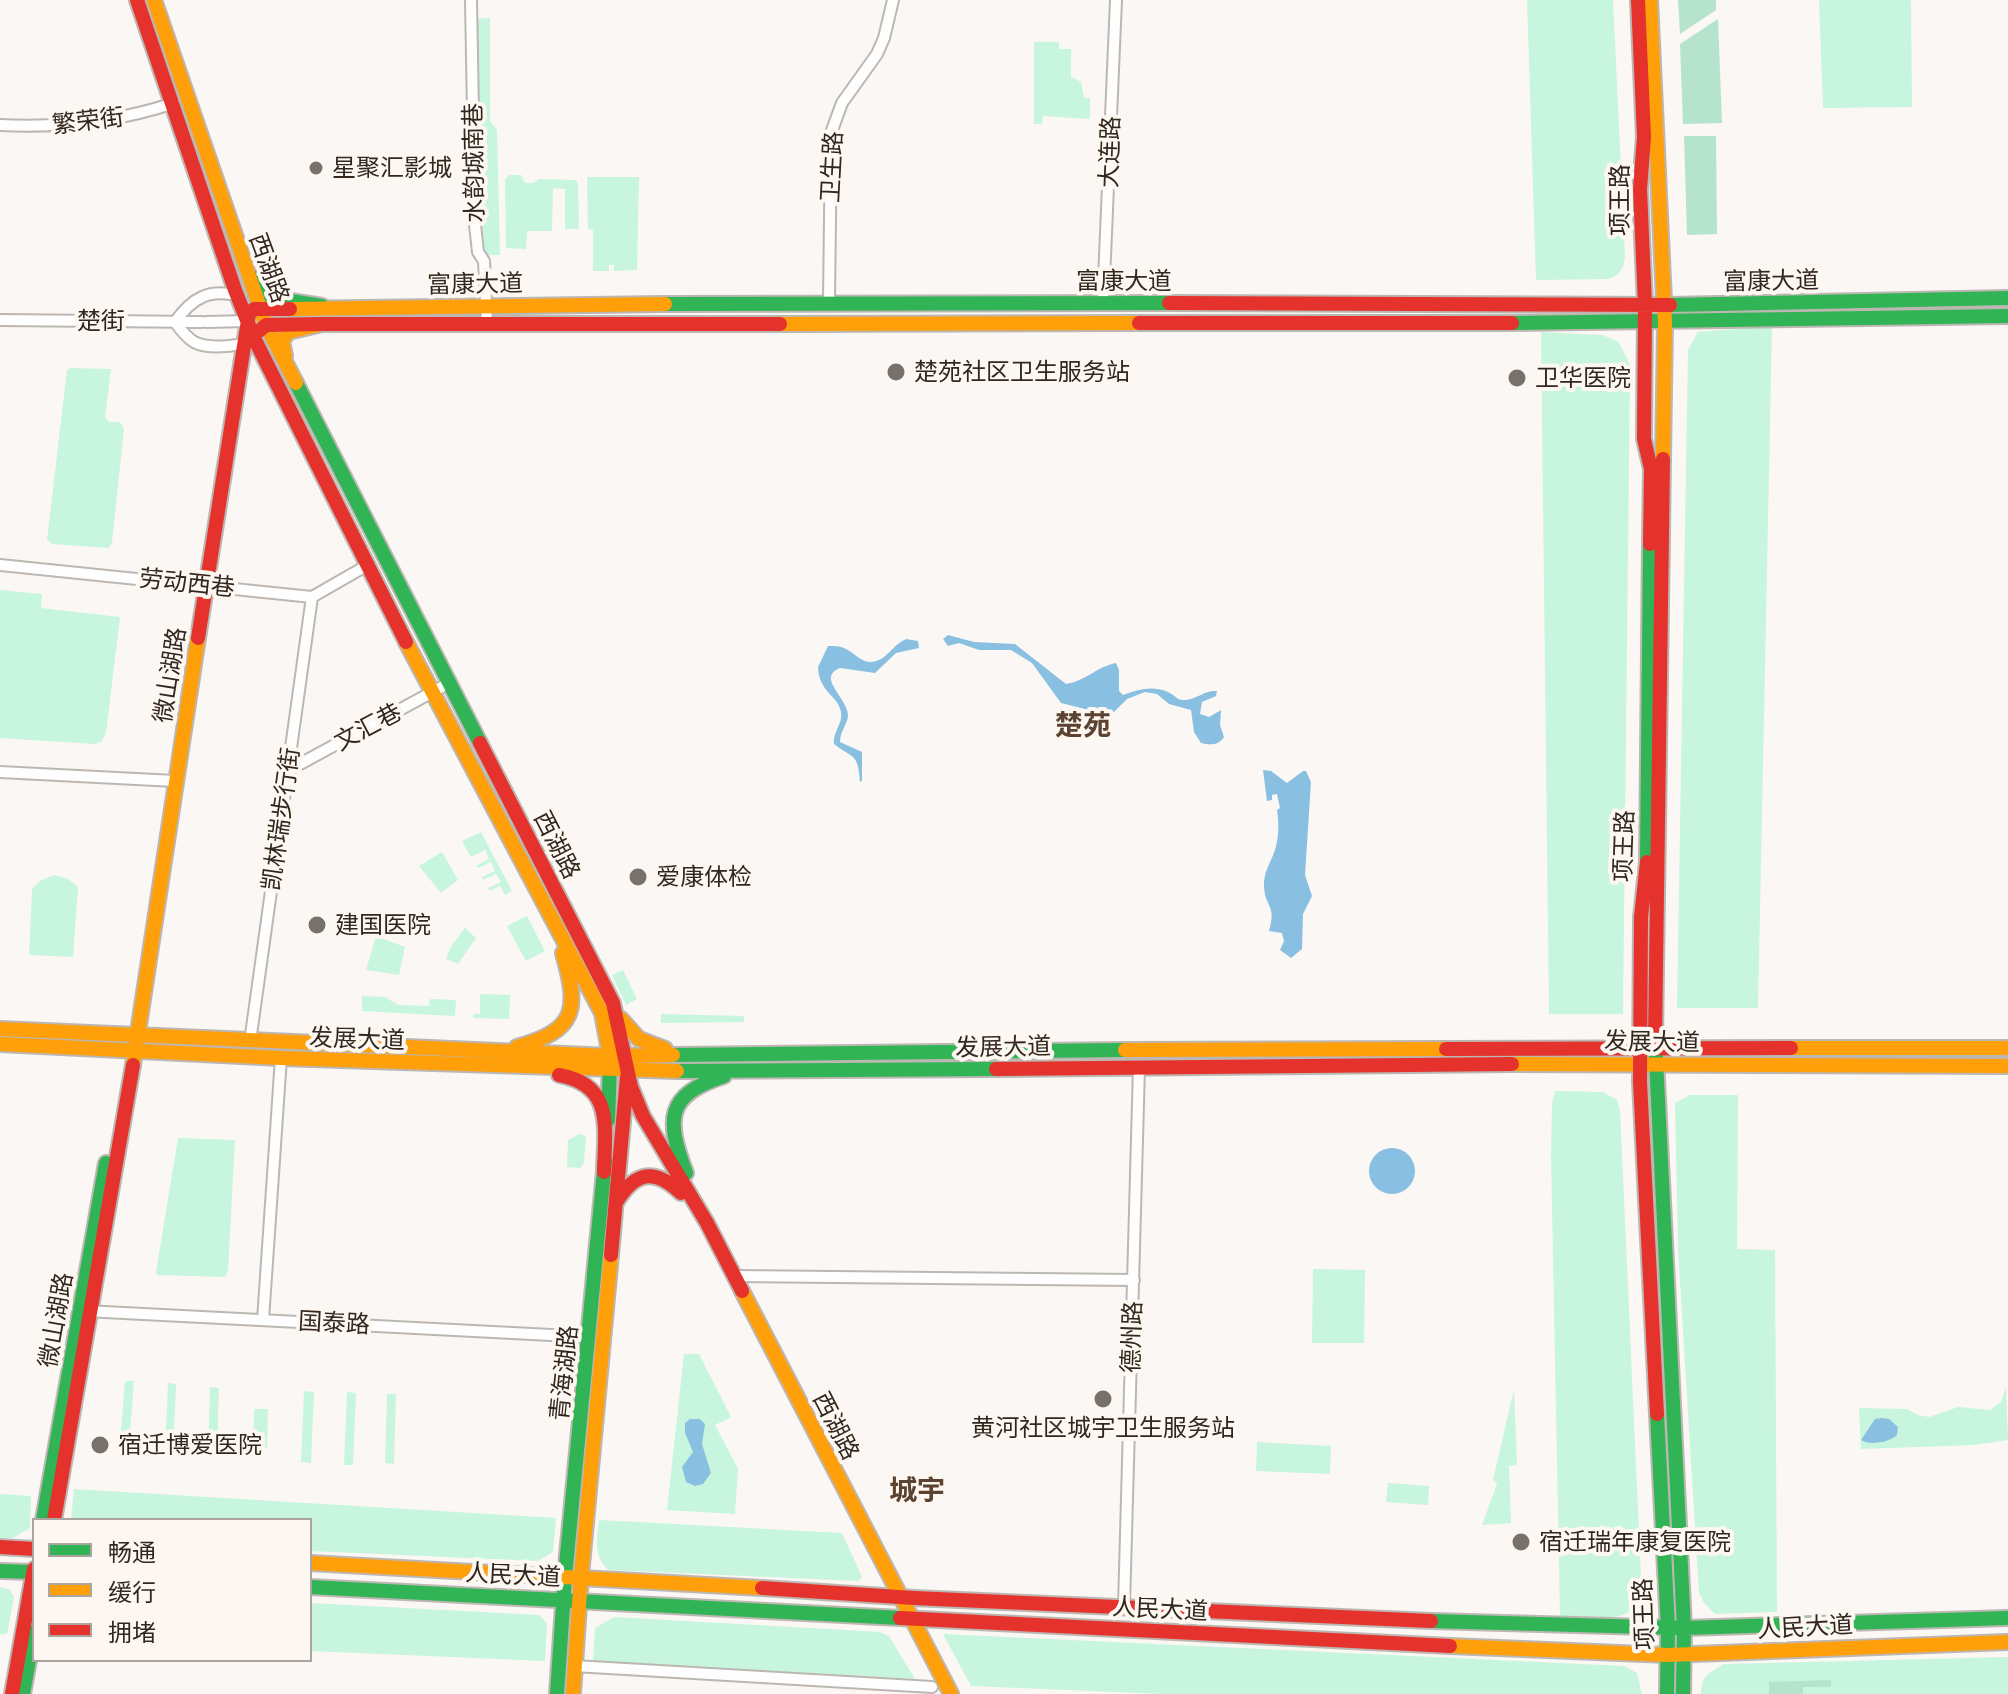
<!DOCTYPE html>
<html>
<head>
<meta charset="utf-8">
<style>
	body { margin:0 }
	#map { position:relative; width:2008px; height:1694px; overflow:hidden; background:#faf7f5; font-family:Ubuntu,"Noto Sans SC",sans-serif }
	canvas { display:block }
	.legend { position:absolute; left:32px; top:1518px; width:280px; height:144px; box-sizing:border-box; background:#fdf7f2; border:2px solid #aca49e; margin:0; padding:10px 14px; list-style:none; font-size:24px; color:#32271f }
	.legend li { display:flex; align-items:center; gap:16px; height:40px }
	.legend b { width:40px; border:2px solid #aca49e }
</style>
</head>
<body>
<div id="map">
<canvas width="2008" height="1694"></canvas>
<ul class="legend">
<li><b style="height:10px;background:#30b455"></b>畅通</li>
<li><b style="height:10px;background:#ff9f0a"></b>缓行</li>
<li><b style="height:10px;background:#e5322d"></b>拥堵</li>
</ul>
</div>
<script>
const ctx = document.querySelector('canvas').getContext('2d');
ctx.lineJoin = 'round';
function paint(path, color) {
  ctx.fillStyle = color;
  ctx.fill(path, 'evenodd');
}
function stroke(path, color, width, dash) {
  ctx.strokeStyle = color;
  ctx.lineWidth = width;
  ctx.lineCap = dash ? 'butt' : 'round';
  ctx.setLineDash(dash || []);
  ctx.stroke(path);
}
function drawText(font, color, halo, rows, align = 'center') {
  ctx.font = font + ' Ubuntu,"Noto Sans SC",sans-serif';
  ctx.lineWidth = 8;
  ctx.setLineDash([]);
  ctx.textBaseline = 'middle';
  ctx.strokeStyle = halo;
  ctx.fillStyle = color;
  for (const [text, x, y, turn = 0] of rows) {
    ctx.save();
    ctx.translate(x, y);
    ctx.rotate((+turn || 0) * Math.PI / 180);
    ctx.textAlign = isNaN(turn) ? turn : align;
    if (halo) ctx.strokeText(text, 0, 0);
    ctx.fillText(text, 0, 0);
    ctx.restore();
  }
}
paint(new Path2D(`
	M1527,0H1613L1625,255C1624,268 1621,274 1609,279L1536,280Z
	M1819,0H1911L1912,107L1823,108Z
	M490,18V121L497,130L500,255H483L480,171L476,166L475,19Z
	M1034,42H1059V49H1071V77L1081,82L1084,98H1090V119L1043,116L1042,124H1034Z
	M509,175H521L525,183H533L539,179L576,180L578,184L579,229H565V189L553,188L552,231H527L526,249L506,248L505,180Z
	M587,177H639L637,270L614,271V265H609V271H593V230L588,229Z
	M1772,326L1758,1008H1677L1688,350L1698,332Z
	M1541,332L1602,335L1619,342L1630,365L1623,1014H1549Z
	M70,368L111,369L105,417L109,422H120L124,429L112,542L109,548L52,544L47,540L67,370Z
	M0,590L42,594L41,608L120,617L106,733L101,742L95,744L0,738Z
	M481,832L512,891L505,895L500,886L489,891L488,888L501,882L496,874L483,880L482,877L495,871L491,862L478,868L476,866L489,859L485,850L471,857L462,841Z
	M442,852L458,880L441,893L419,866Z
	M54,875L68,879L78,887L73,957L29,955L32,889L40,881Z
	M527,916L545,951L526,961L507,926Z
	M465,928L476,938L458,964L446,959L452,945Z
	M376,936L405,947L399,975L366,970Z
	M623,970L637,999L626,1005L612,975Z
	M480,994L510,995L509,1019L473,1018V1014H480Z
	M362,996L385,997L398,1005L429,1006L430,999L456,1000L455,1016L362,1011Z
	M661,1014L744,1016V1022L661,1023Z
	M1555,1091L1603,1092L1617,1100L1620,1111L1642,1598C1627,1627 1587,1617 1560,1616L1551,1155L1552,1104Z
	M1690,1095H1738L1737,1249L1775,1250L1777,1612L1715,1614L1704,1603L1699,1593L1678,1249L1675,1103Z
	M580,1134L586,1136L584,1163L580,1168L567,1167L568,1140Z
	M178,1138L235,1140L228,1271L225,1277L157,1275L156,1272Z
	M1313,1269L1365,1270L1364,1343H1312Z
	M684,1354H699L731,1417L715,1425L738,1469L735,1514L667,1510Z
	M125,1381H134L129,1444L120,1443Z
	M168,1383L176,1384L173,1454H165Z
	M210,1387L219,1388L217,1458L208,1457Z
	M2006,1387L2008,1440L1974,1445L1861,1449L1859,1408L1907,1409L1918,1415L1929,1417L1958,1407L1990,1410L2001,1402Z
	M1514,1389L1517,1465L1509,1466L1511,1523L1482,1525L1497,1484L1493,1480Z
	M304,1391L314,1392L311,1463L301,1462Z
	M347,1392L356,1393L353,1465H344Z
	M387,1394H396L394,1464L385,1463Z
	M254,1409H268L267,1448L253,1447Z
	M1257,1442L1331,1446L1330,1474L1256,1471Z
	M1388,1483L1429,1486L1428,1505L1386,1502Z
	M74,1489L556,1518L553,1552L538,1561L310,1551V1520H71Z
	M0,1494L31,1496L30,1528L13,1538H0Z
	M599,1520L842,1533L862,1577L859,1581L608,1570C593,1554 597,1540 599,1520Z
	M0,1587L10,1590L14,1597L7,1634H0Z
	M310,1603L540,1615L547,1624L545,1661L310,1651Z
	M614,1617L880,1632L889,1636L915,1679L593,1662L595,1628Z
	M943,1634L1624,1666L1637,1673L1642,1694H1162L971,1686Z
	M2008,1657V1694H1701C1701,1676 1709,1673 1724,1664Z`), '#c8f5dd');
paint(new Path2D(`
	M1678,0H1716V10L1680,34Z
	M1718,19L1722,123L1683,124L1680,44Z
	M1684,136H1716L1717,234L1687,235Z
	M1831,1680V1687H1803V1694H1769V1682Z`), '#b5e3cb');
paint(new Path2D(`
	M948,635L974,642L1015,644L1066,684C1086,681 1096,667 1116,663L1119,670V691L1123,695C1138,690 1151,685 1168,692C1175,695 1177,701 1185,700C1197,699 1205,690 1217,691L1216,696L1202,702L1200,714L1209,717L1221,710L1220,725L1224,737C1218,746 1210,745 1201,743L1194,732L1191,710L1169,704L1157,694L1145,692L1127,699L1108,718L1103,715L1096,718L1085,709L1061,703L1032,663L1011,650H979L959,643L948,646L943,639Z
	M906,639L918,641L919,648L896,653L875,673L840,668C815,678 850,699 848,717C846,726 840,732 840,742L862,752V781L860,782C858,752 853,759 834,744C833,731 843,724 841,712C838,695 819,693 818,667L828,646C830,646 840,646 841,647C856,651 862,669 881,659C890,654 893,645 906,639Z
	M1263,770L1271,771L1287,783L1303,771H1306L1311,782L1305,875L1312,896L1303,914L1302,949L1291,958L1280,950L1284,941L1282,933L1269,931C1277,904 1265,908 1264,887C1263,873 1271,862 1275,850C1279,837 1279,824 1277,810L1280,808L1277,794L1272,795V800L1267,801Z
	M1369 1171a23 23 0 1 1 46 0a23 23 0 1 1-46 0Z
	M1882,1418L1889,1419L1898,1427L1897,1435C1890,1442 1870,1446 1861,1440L1875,1419Z
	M690,1419H700L705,1424L702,1444L711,1473L703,1484L695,1486L686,1482L682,1467L693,1452L685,1433V1423Z`), '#89c0e1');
const street = new Path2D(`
	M471,0L475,225L478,252L484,261L487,324
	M0,125C60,128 117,122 174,103
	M239,296C209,288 192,298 175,322C180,329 186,337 194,342C207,349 236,347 249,341
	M829,302L831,133L842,103L877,54L884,38L893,0
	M1103,303L1116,0
	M0,320L202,322
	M206,322L247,321
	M0,565L312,597L366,566
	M287,771L449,683
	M0,772L175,781
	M250,1042L312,597
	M734,1276L1134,1280
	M85,1311L590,1337
	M263,1320L281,1058
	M1124,1606L1139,1067
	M574,1666L932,1687`);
const fast = new Path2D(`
	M254,278L265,295L272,298L322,306
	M665,304L1169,303
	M1670,305L2008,298
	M1512,323L2008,316
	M296,383L480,743
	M1647,862L1650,544
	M1655,1039L1684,1628L1683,1694
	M673,1055L1125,1050
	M677,1071L996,1069
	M608,1120L610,1061
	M686,1173C666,1120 665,1095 724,1076
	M1657,1414L1668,1628L1667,1694
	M43,1520L106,1163
	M0,1571L34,1572
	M310,1587L900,1618
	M1431,1621L1684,1628L2008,1618
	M23,1694L34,1632
	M557,1694L565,1576L605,1161`);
const slow = new Path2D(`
	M154,0L266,325L296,383
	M1650,0L1665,323L1663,459
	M290,309L665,304
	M780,324L1139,323
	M285,356L282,341L288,332L322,324
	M406,642L602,1013L610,1056
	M621,1019L639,1039L665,1049
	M0,1029L610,1056L673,1055
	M0,1044L281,1058L677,1071
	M517,1047C577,1030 579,1010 563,953
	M1791,1048H2008
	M1125,1050L1446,1049
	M1512,1064L2008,1066
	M133,1065L198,638
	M742,1291L951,1694
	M310,1563L762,1588
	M1450,1646L1668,1655L2008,1642
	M573,1694L581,1576L611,1255`);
const jam = new Path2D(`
	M137,0L235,290L254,338L406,642
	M1638,0L1644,137L1640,189L1645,305L1644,439L1651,469L1650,544
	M1169,303L1670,305
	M1139,323H1512
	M259,331L266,325L322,324H780
	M198,638L249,314L254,309H290
	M480,743L613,1003L631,1087L643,1116L707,1223L742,1291
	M1647,862L1641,917L1640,1082L1657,1414
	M1655,1039L1663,459
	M1446,1049L1791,1048
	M996,1069L1512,1064
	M559,1075C614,1085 605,1127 604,1172
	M617,1201C636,1171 655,1168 681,1193
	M611,1255L627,1077
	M54,1520L133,1065
	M0,1547L34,1549
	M762,1588L914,1598L1431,1621
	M900,1618L1450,1646
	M12,1694L34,1569`);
stroke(street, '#bdb7b2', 14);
stroke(fast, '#bdb7b2', 18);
stroke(slow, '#bdb7b2', 18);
stroke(jam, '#bdb7b2', 18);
stroke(street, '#fefefe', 10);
stroke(fast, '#30b455', 14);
stroke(slow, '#ff9f0a', 14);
stroke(jam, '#e5322d', 14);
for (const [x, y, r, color] of [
	[316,168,8,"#78706a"],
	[896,372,10,"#78706a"],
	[1517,378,10,"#78706a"],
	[638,877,10,"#78706a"],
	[317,925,10,"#78706a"],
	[1103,1399,10,"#78706a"],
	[100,1445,10,"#78706a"],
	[1521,1542,10,"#78706a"]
]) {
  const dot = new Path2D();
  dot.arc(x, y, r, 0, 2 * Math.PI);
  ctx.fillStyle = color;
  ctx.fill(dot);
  stroke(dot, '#fdf7f2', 3);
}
drawText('24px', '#32271f', '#fdf7f2', [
	["繁荣街",88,121,-7],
	["大连路",1110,152,-88],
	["水韵城南巷",474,163,-91],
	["卫生路",832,167,-87],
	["项王路",1620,200,-90],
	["西湖路",269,268,70],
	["富康大道",1124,281],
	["富康大道",1771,281,-1],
	["富康大道",475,284,-1],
	["楚街",101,321],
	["劳动西巷",187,583,6],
	["微山湖路",170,675,-81],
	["文汇巷",368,727,-28],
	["凯林瑞步行街",281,819,-82],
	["西湖路",557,845,63],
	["项王路",1624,846,-88],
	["发展大道",357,1039,2],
	["发展大道",1652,1042,1],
	["发展大道",1003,1047,-1],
	["微山湖路",56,1320,-80],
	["国泰路",334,1323,3],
	["德州路",1132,1337,-88],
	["青海湖路",564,1373,-84],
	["西湖路",836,1426,63],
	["人民大道",513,1575,3],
	["人民大道",1160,1609,3],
	["项王路",1644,1614,-92],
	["人民大道",1805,1627,-3]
]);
drawText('24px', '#32271f', '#fdf7f2', [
	["星聚汇影城",332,168],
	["楚苑社区卫生服务站",914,372],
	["卫华医院",1535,378],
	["爱康体检",656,877],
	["建国医院",335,925],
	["黄河社区城宇卫生服务站",1103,1428,"center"],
	["宿迁博爱医院",118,1445],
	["宿迁瑞年康复医院",1539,1542]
], 'left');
drawText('bold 28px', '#5c4331', '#fdf7f2', [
	["楚苑",1083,726],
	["城宇",917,1491]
]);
</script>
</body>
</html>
